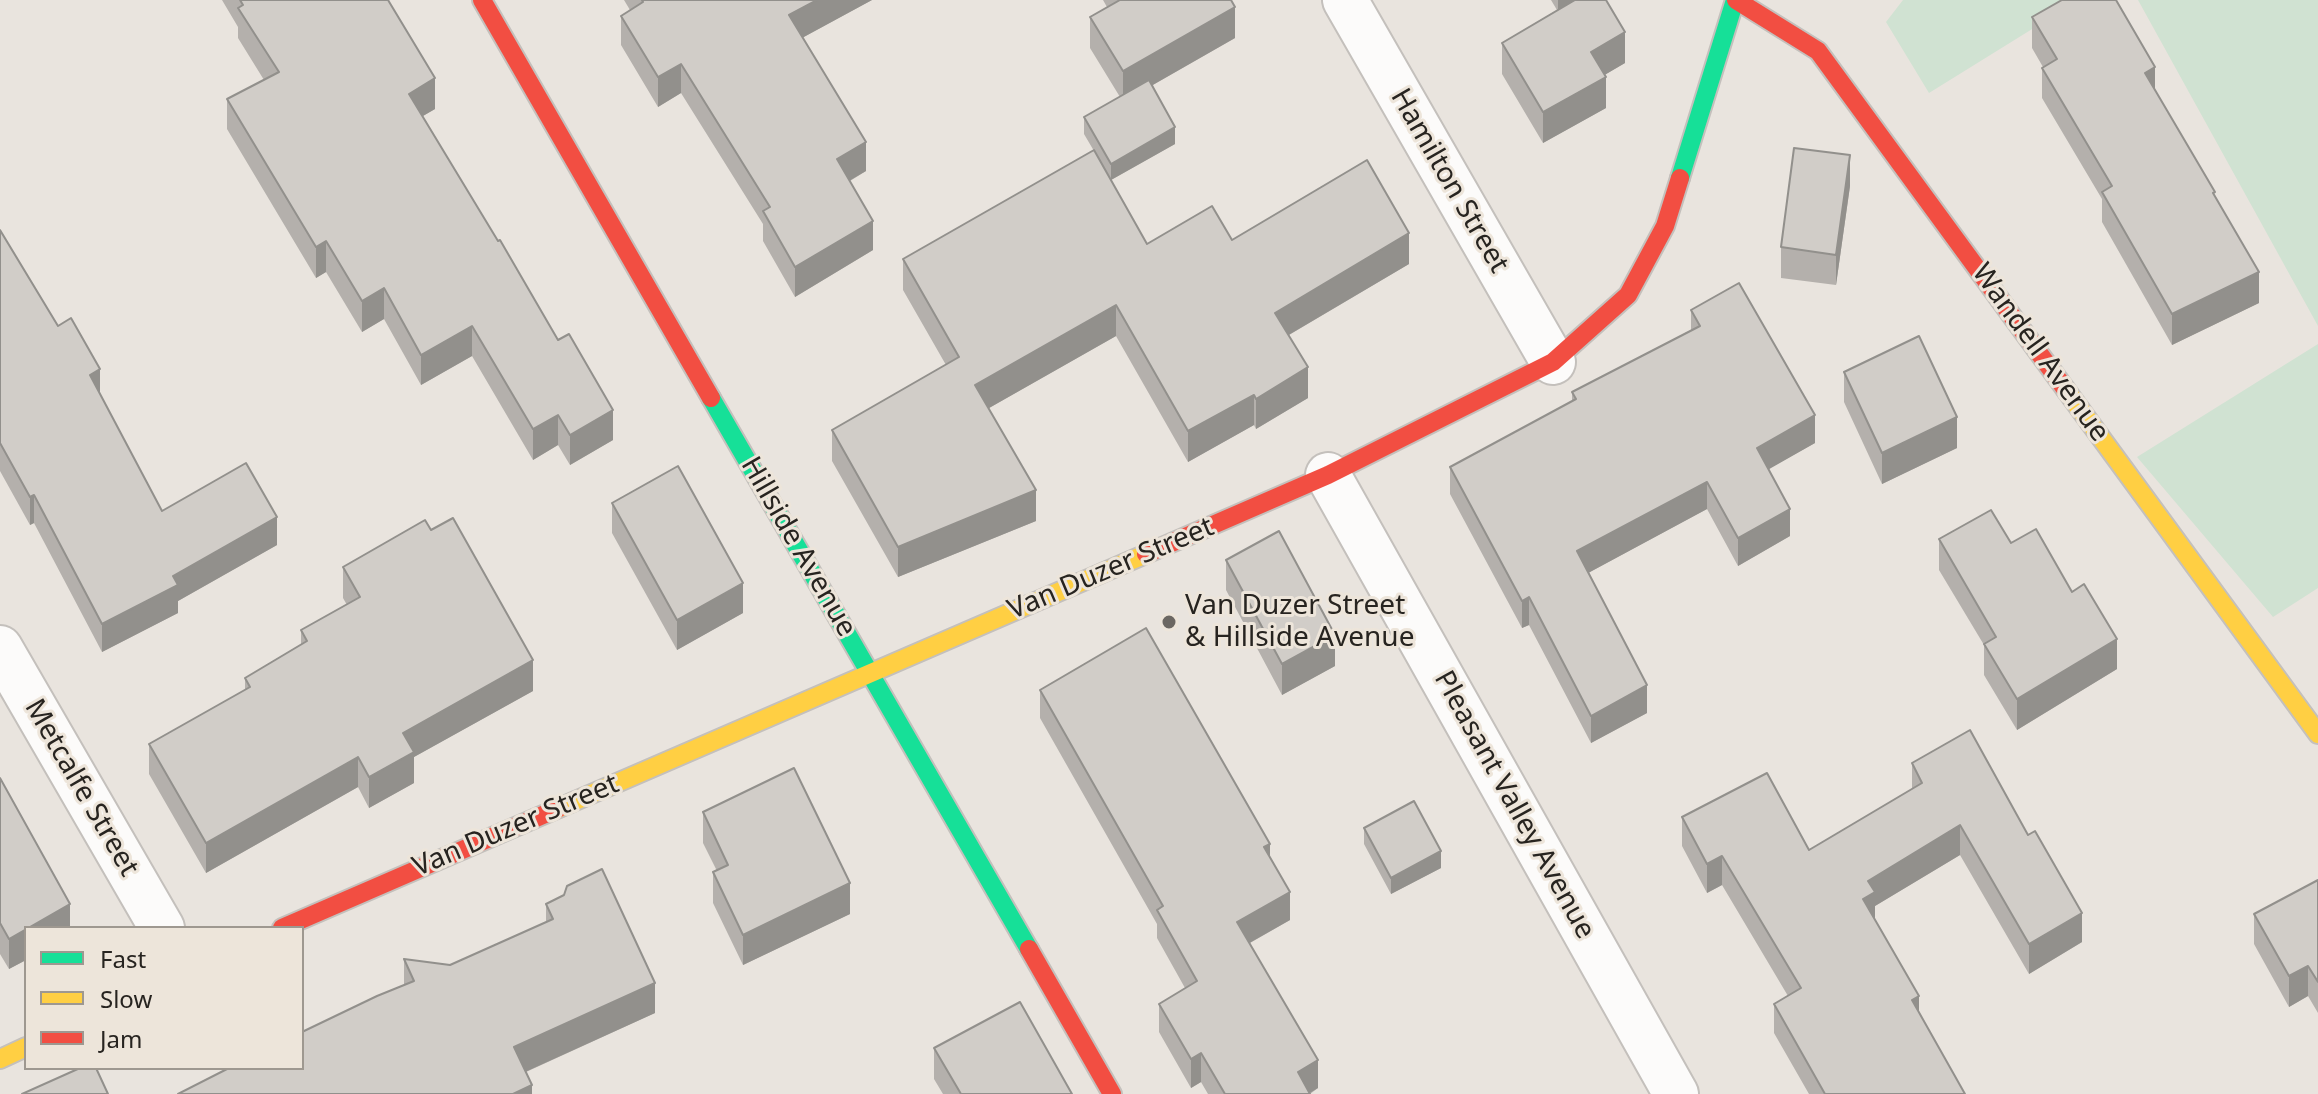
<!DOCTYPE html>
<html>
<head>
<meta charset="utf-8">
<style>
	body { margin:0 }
	#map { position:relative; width:2318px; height:1094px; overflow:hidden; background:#e9e4de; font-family:"Noto Sans",sans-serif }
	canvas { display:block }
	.legend { position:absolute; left:24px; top:926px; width:280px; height:144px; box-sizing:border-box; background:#ede5da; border:2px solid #9e9890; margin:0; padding:10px 14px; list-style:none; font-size:24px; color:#272420 }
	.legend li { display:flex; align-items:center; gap:16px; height:40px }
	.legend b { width:40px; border:2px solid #9e9890 }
</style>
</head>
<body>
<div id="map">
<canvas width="2318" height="1094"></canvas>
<ul class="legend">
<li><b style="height:10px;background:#16e098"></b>Fast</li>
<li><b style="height:10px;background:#ffcf43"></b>Slow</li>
<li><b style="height:10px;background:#f24e42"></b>Jam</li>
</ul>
</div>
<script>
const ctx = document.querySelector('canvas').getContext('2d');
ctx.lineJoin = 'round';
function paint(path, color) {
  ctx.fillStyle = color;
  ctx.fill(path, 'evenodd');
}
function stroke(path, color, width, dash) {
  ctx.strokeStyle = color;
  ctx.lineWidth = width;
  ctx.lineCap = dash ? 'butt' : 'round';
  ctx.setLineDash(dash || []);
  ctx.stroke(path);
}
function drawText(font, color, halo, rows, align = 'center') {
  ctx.font = font + ' "Noto Sans",sans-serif';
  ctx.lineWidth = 6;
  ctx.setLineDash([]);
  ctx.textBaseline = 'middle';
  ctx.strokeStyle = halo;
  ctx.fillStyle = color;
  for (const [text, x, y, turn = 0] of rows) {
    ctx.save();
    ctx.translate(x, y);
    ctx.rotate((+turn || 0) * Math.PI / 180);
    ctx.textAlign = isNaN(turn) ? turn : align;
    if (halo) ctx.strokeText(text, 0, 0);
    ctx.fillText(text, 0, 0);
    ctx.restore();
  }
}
paint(new Path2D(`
	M1903,0H2079L1929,93L1886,22Z
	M2138,0H2318V326Z
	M2318,344V588L2273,617L2137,457Z`), '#d0e2d2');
const street = new Path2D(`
	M1345,0L1553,362
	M1328,475L1676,1094
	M0,648L162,928`);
const fast = new Path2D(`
	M1680,178L1735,0
	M711,398L1029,949`);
const slow = new Path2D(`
	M2066,390L2318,734
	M559,808L1146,554
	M0,1059L26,1047`);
const jam = new Path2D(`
	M482,0L711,398
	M1736,0L1818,51L2066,390
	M1146,554L1328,475L1553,362L1628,295L1665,226L1680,178
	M282,928L559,808
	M1029,949L1112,1094`);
stroke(street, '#c4c0bc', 48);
stroke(fast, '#c4c0bc', 22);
stroke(slow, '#c4c0bc', 22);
stroke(jam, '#c4c0bc', 22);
stroke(street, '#fcfbfa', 44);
stroke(fast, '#16e098', 18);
stroke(slow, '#ffcf43', 18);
stroke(jam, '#f24e42', 18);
paint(new Path2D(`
	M222,0H388L435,109L423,116L613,440L570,465L558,445L533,460L472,356L421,385L384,319L362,332L326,272L316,278L227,129V99L264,80L238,38V27Z
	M624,0H872L802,38L866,171L850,181L873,250L795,297L763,241V224L681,93L658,107L621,45V16L630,10Z
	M1103,0H1231L1235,38L1151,86L1175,144L1111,180L1147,244L1232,240L1409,264L1289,335L1308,398L1256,429L1254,425L1188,462L1116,336L989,408L1036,521L898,577L832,461V430L946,365L903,290V259L1094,151L1084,134V117L1120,97L1090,48V17L1107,7Z
	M1551,0H1606L1625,63L1604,75L1606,108L1543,143L1502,74V43L1557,10Z
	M2032,17L2155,90L2215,197L2259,303L2172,345L2102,222V199L2042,98V68L2043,67L2032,48Z
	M1850,186L1836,285L1781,278V247Z
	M0,230L100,394L162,511L277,545L178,601V613L102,652L34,523L30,525L0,471Z
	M1691,310L1815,443L1768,469L1790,536L1738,566L1707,509L1588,573L1647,713L1591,743L1529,625L1522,628L1450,494V467L1572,401V392L1691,330Z
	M1844,372L1957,448L1882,484L1844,402Z
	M612,503L743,613L677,650L612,533Z
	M1939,539L2011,543L2117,669L2017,730L1984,675V645L1939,570Z
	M1226,560L1335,666L1282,695L1226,590Z
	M343,567L533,691L414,757V783L369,808L358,787L206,873L149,774V744L245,690V678L301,644V630L347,605L343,598Z
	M1040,690L1270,858L1290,920L1250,943L1318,1088L1310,1094H1208L1201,1082L1191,1088L1159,1032V1004L1185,988L1157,938V924L1040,718Z
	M1912,763L2082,942L2029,974L1960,855L1875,906V920L1919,1012L1965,1094H1809L1774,1033V1004L1788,996L1722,885L1707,893L1682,846V817L1809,850L1912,789Z
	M0,778L70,928H26V960L9,969L0,954Z
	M703,812L850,914L743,965L713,903V872L717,871L703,843Z
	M1364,828L1441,868L1391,894L1364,844Z
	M2318,880V1013L2308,996L2289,1007L2254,944V914Z
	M546,904L655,1013L526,1072L532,1094L404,985V959L450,965L546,922Z
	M934,1048L1060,1074L1072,1094H943L934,1079Z`), '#b4b0ac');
paint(new Path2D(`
	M817,0H872L789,45V15Z
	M1558,0H1578L1558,11Z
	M1235,7V38L1123,102V71Z
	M1625,32V63L1591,83V52Z
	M681,64V93L658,107V77Z
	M2155,67V97L2145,73Z
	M1606,77V108L1543,143V112Z
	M435,78V109L409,124V94Z
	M1175,127V144L1111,180V164Z
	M866,142V171L837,188V159Z
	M1850,155V186L1836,285V255Z
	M873,221V250L795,297V267Z
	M1409,233V264L1275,343V313Z
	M326,241V272L316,278V247Z
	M2259,272V303L2172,345V314Z
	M384,288V319L362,332V301Z
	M1116,305V336L975,416V385Z
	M472,326V356L421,385V355Z
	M1308,367V398L1256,429V399Z
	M100,369V396L90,375Z
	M1254,395V425L1188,462V431Z
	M613,410V440L570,465V435Z
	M558,415V445L533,460V429Z
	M1815,415V443L1757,476V448Z
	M1957,417V448L1882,484V453Z
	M1707,482V509L1577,579V551Z
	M1036,490V521L898,577V547Z
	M34,495V523L30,525V497Z
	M1790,509V536L1738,566V538Z
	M277,517V545L178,601V613L102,652V624L173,576Z
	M743,583V613L677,650V620Z
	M1529,597V625L1522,628V601Z
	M1335,635V666L1282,695V664Z
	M2117,639V669L2017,730V699Z
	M533,660V691L414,757V783L369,808V777L403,733Z
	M1647,685V713L1591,743V716Z
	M358,757V787L206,873V843Z
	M1960,825V855L1875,906V921L1863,899L1868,881Z
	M1270,844V872L1264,847Z
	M1441,851V868L1391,894V878Z
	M1722,856V885L1707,893V864Z
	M850,883V914L743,965V935Z
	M1290,892V920L1237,950V922Z
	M70,904V928H28Z
	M2082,913V942L2029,974V944Z
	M26,929V960L9,969V939Z
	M2308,966V996L2289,1007V976Z
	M655,983V1013L514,1077V1047Z
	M1919,996V1025L1912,1000Z
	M1201,1053V1082L1191,1088V1059Z
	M1318,1060V1088L1308,1094L1298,1072Z
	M532,1085V1094H513Z`), '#92908c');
const building = new Path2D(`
	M240,0H388L435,78L409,94L498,241L500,240L558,340L569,334L613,410L570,435L558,415L533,429L472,326L421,355L384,288L362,301L326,241L316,247L227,99L279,72L238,8L243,5Z
	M642,0H817L789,15L866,142L837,159L873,221L795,267L763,211L770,207L681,64L658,77L621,16L643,2Z
	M1120,0H1231L1235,7L1123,71L1090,17Z
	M1575,0H1606L1625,32L1591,52L1606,77L1543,112L1502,43Z
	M2062,0H2116L2155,67L2145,73L2215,192L2213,193L2259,272L2172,314L2102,192L2112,186L2042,68L2057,59L2032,17Z
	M1149,80L1175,127L1111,164L1084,117Z
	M1794,148L1850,155L1836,255L1781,247Z
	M1094,150L1147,244L1212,206L1232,240L1367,160L1409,233L1275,313L1308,367L1256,399L1254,395L1188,431L1116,305L975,385L1036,490L898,547L832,430L959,357L903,259Z
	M0,230L58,326L71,318L100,369L90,375L162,511L246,463L277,517L173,576L178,585L102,624L34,495L30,497L0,443Z
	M1739,283L1815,415L1757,448L1790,509L1738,538L1707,482L1577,551L1647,685L1591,716L1529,597L1522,601L1450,467L1576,399L1572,392L1700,326L1691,310Z
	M1919,336L1957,417L1882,453L1844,372Z
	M678,466L743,583L677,620L612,503Z
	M1991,510L2011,543L2036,529L2072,592L2084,584L2117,639L2017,699L1984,644L1996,637L1939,539Z
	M453,518L533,660L403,733L414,752L369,777L358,757L206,843L149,744L250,687L245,678L307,641L301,630L360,597L343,567L425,520L431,530Z
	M1279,531L1335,635L1282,664L1226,560Z
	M1146,628L1270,844L1264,847L1290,892L1237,922L1318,1060L1298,1072L1310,1094H1225L1201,1053L1191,1059L1159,1004L1197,981L1157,910L1163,906L1040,690Z
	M1970,730L2028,835L2035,831L2082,913L2029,944L1960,825L1868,881L1875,892L1863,899L1919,996L1912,1000L1965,1094H1825L1774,1004L1801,988L1722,856L1707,864L1682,817L1767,773L1809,850L1922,783L1912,763Z
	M794,768L850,883L743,935L713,872L728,865L703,812Z
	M0,778L70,904L9,939L0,923Z
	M1414,801L1441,851L1391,878L1364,828Z
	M602,869L655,983L514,1047L532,1085L513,1094H178L229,1068H302V1032L377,996L414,981L404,959L450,965L553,919L546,904L564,895L567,886Z
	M2318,880V982L2308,966L2289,976L2254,914Z
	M1020,1002L1072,1094H961L934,1048Z
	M80,1068H96L108,1094H22Z`);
paint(building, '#d1cdc8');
stroke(building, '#92908c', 2);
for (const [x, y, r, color] of [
	[1169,622,8,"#6b6762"]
]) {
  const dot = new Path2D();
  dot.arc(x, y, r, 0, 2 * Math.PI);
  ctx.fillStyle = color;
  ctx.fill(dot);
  stroke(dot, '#ede5da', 3);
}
drawText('28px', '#272420', '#ede5da', [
	["Hamilton Street",1449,181,60],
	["Wandell Avenue",2040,353,54],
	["Hillside Avenue",798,547,60],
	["Van Duzer Street",1111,569,-23],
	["Metcalfe Street",81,788,60],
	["Pleasant Valley Avenue",1514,805,61],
	["Van Duzer Street",516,826,-23]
]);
drawText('28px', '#272420', '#ede5da', [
	["Van Duzer Street",1185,606],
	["& Hillside Avenue",1185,638]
], 'left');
</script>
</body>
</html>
